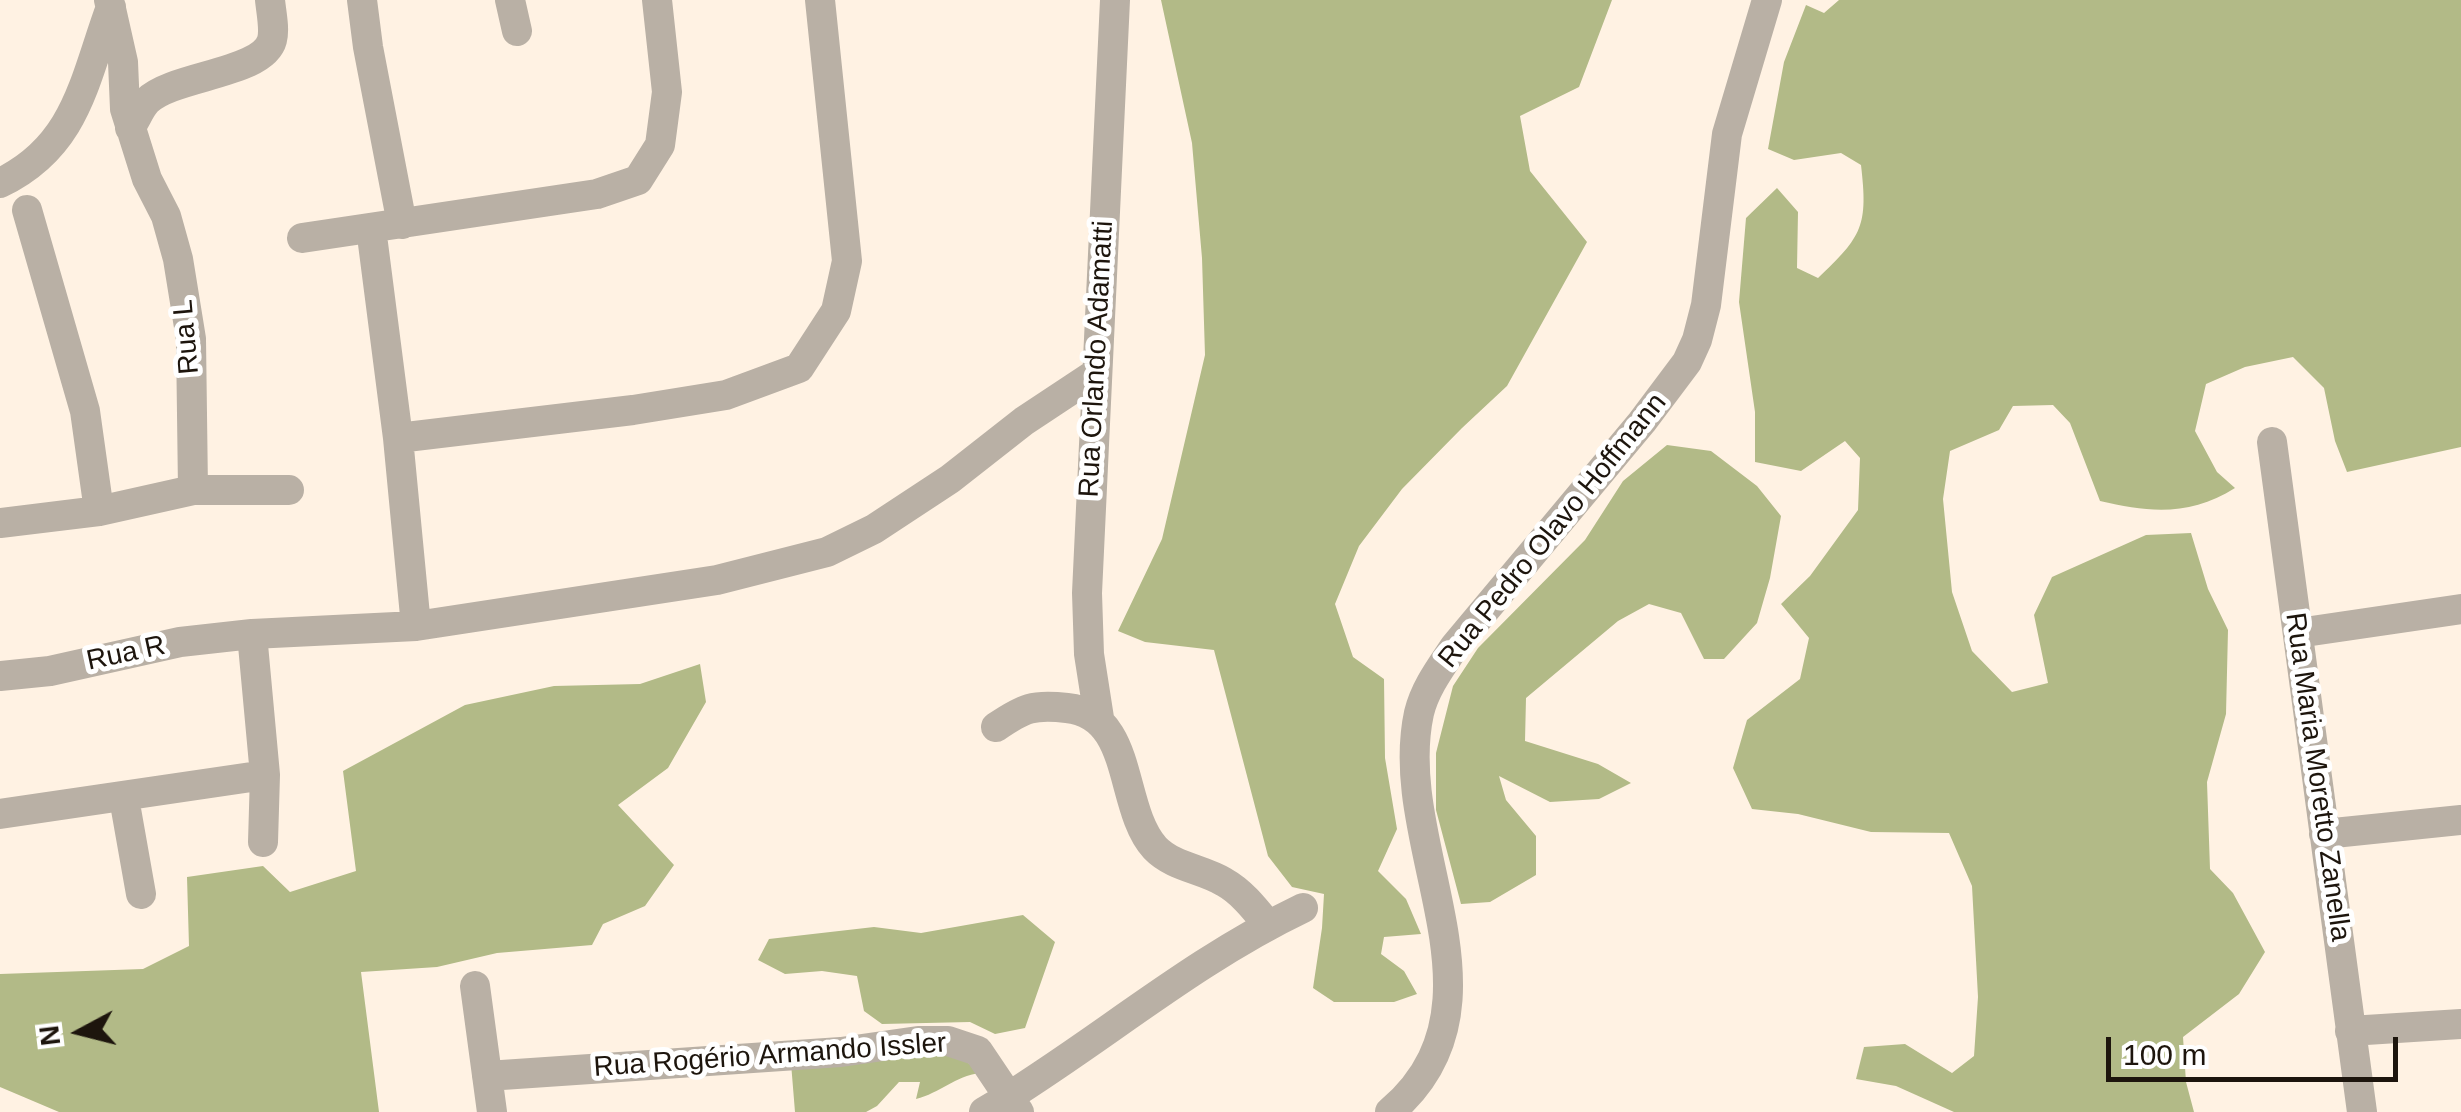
<!DOCTYPE html>
<html>
<head>
<meta charset="utf-8">
<style>
	body { margin:0 }
	#map { position:relative; width:2461px; height:1112px; overflow:hidden; background:#fff2e3; font-family:Helvetica,sans-serif }
	canvas { display:block }
	.north { position:absolute; left:30px; top:982px; width:100px; height:100px; -webkit-text-stroke:8px #fff; paint-order:stroke; rotate:263deg; font-size:28px; font-weight:700; line-height:40px; text-align:center; color:#1d150d }
	.north::after { content:''; display:block; margin:auto; width:35px; height:45px; background:#1d150d; clip-path:polygon(50% 0,100% 100%,50% 72%,0 100%) }
	.scale { position:absolute; left:2106px; top:1037px; width:292px; height:45px; box-sizing:border-box; border:5px solid #1d150d; border-top:0; padding-left:12px; font-size:30px; line-height:35px; white-space:nowrap; color:#1d150d; -webkit-text-stroke:8px #fff; paint-order:stroke }
</style>
</head>
<body>
<div id="map">
<canvas width="2461" height="1112"></canvas>
<div class="north">N</div>
<div class="scale">100 m</div>
</div>
<script>
const ctx = document.querySelector('canvas').getContext('2d');
ctx.lineJoin = 'round';
function paint(path, color) {
  ctx.fillStyle = color;
  ctx.fill(path, 'evenodd');
}
function stroke(path, color, width, dash) {
  ctx.strokeStyle = color;
  ctx.lineWidth = width;
  ctx.lineCap = dash ? 'butt' : 'round';
  ctx.setLineDash(dash || []);
  ctx.stroke(path);
}
function drawText(font, color, halo, rows, align = 'center') {
  ctx.font = font + ' Helvetica,sans-serif';
  ctx.lineWidth = 10;
  ctx.setLineDash([]);
  ctx.textBaseline = 'middle';
  ctx.strokeStyle = halo;
  ctx.fillStyle = color;
  for (const [text, x, y, turn = 0] of rows) {
    ctx.save();
    ctx.translate(x, y);
    ctx.rotate((+turn || 0) * Math.PI / 180);
    ctx.textAlign = isNaN(turn) ? turn : align;
    if (halo) ctx.strokeText(text, 0, 0);
    ctx.fillText(text, 0, 0);
    ctx.restore();
  }
}
paint(new Path2D(`
	M1161,0H1612L1579,87L1520,116L1530,171L1587,242L1507,386L1462,428L1402,489L1359,546L1335,604L1353,657L1384,679L1385,758L1397,829L1378,871L1406,899L1421,934L1384,937L1381,954L1404,971L1417,994L1394,1002H1334L1313,988L1322,928L1324,894L1292,887L1268,856L1214,650L1145,642L1118,631L1162,539L1205,355L1202,258L1192,143Z
	M1839,0H2461V447L2347,472L2335,441L2324,388L2293,357L2245,367L2206,384L2195,431L2217,472L2235,488C2191,516 2150,513 2100,501L2070,423L2053,405L2013,406L1999,430L1950,451L1943,499L1952,592L1972,651L2012,692L2048,683L2034,615L2052,577L2146,535L2191,533L2208,589L2228,630L2226,714L2207,782L2210,869L2233,893L2265,952L2239,994L2183,1037L2186,1082L2194,1112H1954L1896,1086L1856,1079L1864,1047L1905,1044L1952,1073L1974,1056L1978,997L1972,886L1949,833L1871,832L1798,814L1752,809L1733,768L1747,720L1800,679L1809,638L1781,604L1810,576L1858,510L1860,458L1845,441L1801,471L1755,462V412L1739,302L1746,218L1777,188L1798,212L1797,268L1818,278C1863,236 1868,225 1861,165L1841,153L1794,160L1768,149L1784,62L1806,5L1824,13Z
	M1667,445L1711,451L1757,486L1781,516L1770,578L1757,623L1724,659H1704L1681,613L1649,604L1618,621L1526,698L1525,741L1598,764L1631,783L1599,799L1550,802L1499,776L1506,800L1536,836V875L1490,902L1461,904L1436,810V753L1453,686L1478,648L1585,540L1623,481Z
	M700,664L706,702L668,768L618,805L674,865L645,906L603,924L592,945L497,953L437,967L361,972L379,1112H59L0,1087V974L143,969L189,946L187,877L263,866L290,892L356,871L343,771L465,705L554,686L640,684Z
	M1023,915L1055,942L1025,1028L995,1034L970,1022L882,1024L864,1011L857,976L822,971L785,974L758,960L769,939L874,927L921,933Z
	M958,1054L980,1073C955,1076 940,1093 916,1099L920,1082H899L877,1106L866,1112H795L791,1063Z`), '#b2ba87');
stroke(new Path2D(`
	M109,0L123,62L125,109L147,179L166,216L178,259L191,339L193,490
	M362,0L368,47L402,224
	M510,0L517,31
	M130,128C136,120 140,108 147,101C173,75 263,74 272,40C275,29 271,11 270,0
	M0,183C77,146 84,80 111,7
	M27,210L85,411L99,511
	M371,228L398,438L416,626
	M302,238L597,194L638,180L660,145L667,92L657,0
	M398,438L633,410L726,395L799,368L836,311L847,261L820,0
	M2272,442L2362,1112
	M0,523L99,511L193,490H289
	M2298,633L2461,609
	M0,676L50,671L180,642L252,634L416,626L717,580L827,552L874,529L950,479L1024,421L1095,374
	M1099,718L1089,654L1087,593L1115,0
	M996,727C1024,708 1033,704 1067,708C1135,715 1118,807 1155,848C1173,867 1203,869 1224,882C1242,892 1255,909 1268,925
	M124,798L141,894
	M0,814L265,775L252,634
	M2324,834L2461,820
	M263,842L265,775
	M475,986L492,1112
	M2350,1031L2461,1024
	M487,1076L841,1052L918,1041H948L978,1051L1019,1112
	M984,1112C1093,1047 1188,963 1303,908
	M1390,1112C1518,1003 1390,847 1419,713C1425,688 1441,667 1455,646L1642,422L1687,362L1697,340L1706,305L1727,134L1767,0`), '#b9b0a5', 30);
drawText('28px', '#1d150d', '#fff', [
	["Rua L",187,337,-95],
	["Rua Orlando Adamatti",1097,359,-87],
	["Rua Pedro Olavo Hoffmann",1553,531,-51],
	["Rua R",126,654,-12],
	["Rua Maria Moretto Zanella",2317,777,82],
	["Rua Rogério Armando Issler",770,1056,-4]
]);
</script>
</body>
</html>
